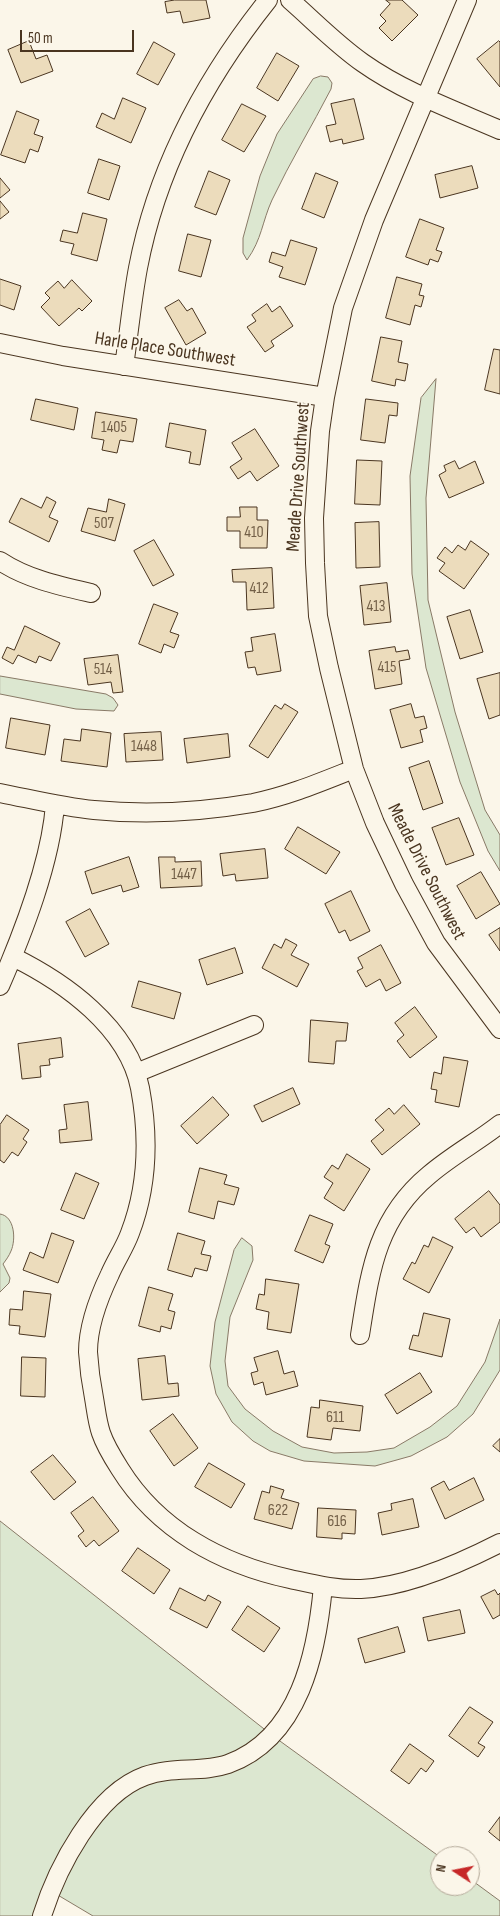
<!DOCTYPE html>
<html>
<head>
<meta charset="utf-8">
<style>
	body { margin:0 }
	#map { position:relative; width:500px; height:1916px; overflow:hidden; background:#fbf6e9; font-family:"Sofia Sans Condensed",sans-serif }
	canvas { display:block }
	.north { position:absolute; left:430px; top:1846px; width:50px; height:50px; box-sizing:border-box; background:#fbf6e9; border:1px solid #b4a999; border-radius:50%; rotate:281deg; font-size:14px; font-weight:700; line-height:20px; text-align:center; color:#4a3520 }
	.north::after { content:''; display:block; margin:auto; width:18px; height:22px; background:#c62828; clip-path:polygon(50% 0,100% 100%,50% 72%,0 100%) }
	.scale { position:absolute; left:20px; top:30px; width:114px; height:22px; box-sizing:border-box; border:2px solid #4a3520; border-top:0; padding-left:6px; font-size:15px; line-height:18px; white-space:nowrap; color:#4a3520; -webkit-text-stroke:4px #fbf6e9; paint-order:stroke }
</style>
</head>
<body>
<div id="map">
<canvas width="500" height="1916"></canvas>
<div class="north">N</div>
<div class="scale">50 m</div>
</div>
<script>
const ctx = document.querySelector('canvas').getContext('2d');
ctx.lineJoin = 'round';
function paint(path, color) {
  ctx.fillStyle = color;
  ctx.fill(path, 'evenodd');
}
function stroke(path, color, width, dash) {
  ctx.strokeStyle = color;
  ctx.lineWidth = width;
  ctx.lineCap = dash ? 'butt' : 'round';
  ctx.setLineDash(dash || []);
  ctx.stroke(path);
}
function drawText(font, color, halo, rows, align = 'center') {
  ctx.font = font + ' "Sofia Sans Condensed",sans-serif';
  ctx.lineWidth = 4;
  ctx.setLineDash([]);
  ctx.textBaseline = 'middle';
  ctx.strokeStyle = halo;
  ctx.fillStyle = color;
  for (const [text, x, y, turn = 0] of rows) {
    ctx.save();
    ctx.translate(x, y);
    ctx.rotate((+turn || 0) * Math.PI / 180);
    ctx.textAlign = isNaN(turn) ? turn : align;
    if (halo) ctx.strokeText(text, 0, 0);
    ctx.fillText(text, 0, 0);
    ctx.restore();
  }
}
const green = new Path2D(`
	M321,76L328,77L332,83L331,89C312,126 290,162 272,200C262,222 262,239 247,260L243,253V238L260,176L277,134L313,79Z
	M436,379L426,498L428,600L455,712L485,810L500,835V871L488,851L460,782L426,668L412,574L410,476L421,398Z
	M0,676L106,694L113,698L118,705L114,711L76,709L0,694Z
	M0,1214C15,1216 16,1240 11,1251C9,1256 6,1260 3,1264L10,1278L9,1283L0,1292Z
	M242,1238L252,1246L253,1260L230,1317L225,1361L228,1386L245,1409L273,1431L302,1447L334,1453L367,1452L394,1448L430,1427L457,1406L485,1362L500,1319V1370L473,1414L447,1437L411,1456L375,1466L304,1461L270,1451L253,1441L232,1422L216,1394L210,1366L215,1322L234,1250Z
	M0,1521L273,1736L440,1857V1886H470V1879L500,1901V1916H93L51,1891L42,1916H0Z`);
paint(green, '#dce7d0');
stroke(green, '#887966', 1);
const building = new Path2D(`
	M175,0H206L210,18L183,23L180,11L167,13L165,2Z
	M386,0H402L418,15L392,41L379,28L386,21L380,15L390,4Z
	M29,41L36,59L47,55L53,71L21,83L8,50Z
	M499,41L500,42V87L477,59Z
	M154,42L175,54L158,85L137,74Z
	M277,53L299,66L278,101L257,88Z
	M123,98L146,108L131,143L96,127L102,113L114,119Z
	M354,99L364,139L343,144L342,139L330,142L326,126L336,124L331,104Z
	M242,104L266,116L244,152L222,140Z
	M17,111L39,120L34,134L43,137L38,152L30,149L25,163L1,155Z
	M99,159L120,166L109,200L88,193Z
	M472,166L478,188L440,198L435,175Z
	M209,171L230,180L216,215L195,207Z
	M316,173L338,182L324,218L302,209Z
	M0,178L10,190L0,198Z
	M0,201L9,212L0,219Z
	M83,213L107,219L97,261L71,254L74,244L60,241L63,230L77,233Z
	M420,219L444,228L436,250L442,252L438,262L430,259L428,265L406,257Z
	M188,234L211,240L201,277L179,271Z
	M291,240L317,248L305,285L279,277L283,267L269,262L272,252L285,256Z
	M397,277L422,284L419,295L424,296L421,307L415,305L410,325L386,318Z
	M0,279L21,286L14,310L0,305Z
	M72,280L92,301L82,311L79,308L59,326L41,307L50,298L45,293L58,281L64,288Z
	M179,300L187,311L192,308L206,333L186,345L165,308Z
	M267,304L272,312L280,306L293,326L271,341L274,346L265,352L247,327L256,321L252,315Z
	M381,337L402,341L398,362L408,364L405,381L396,379L395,386L372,381Z
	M494,349L500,350V394L485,390Z
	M36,399L78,408L74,430L31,420Z
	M366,399L398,403L397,416L389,415L385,443L361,440Z
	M96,412L137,419L133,442L120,440L117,453L102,450L104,440L92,438Z
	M170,423L206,430L200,465L189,463L191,452L166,447Z
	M255,429L279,466L257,481L250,471L238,479L230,467L242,459L232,443Z
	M357,460L382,461L380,505L355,504Z
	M455,461L459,469L475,461L484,483L449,498L439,475L446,471L444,466Z
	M47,497L56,502L49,517L58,521L49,542L9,522L21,498L41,508Z
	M109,499L125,504L115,541L81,531L88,508L106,512Z
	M240,507H257V520H268L267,548H240V531H227V517H240Z
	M379,522L380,567L356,568L355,523Z
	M154,540L174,575L153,586L134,551Z
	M471,541L489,554L464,589L439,571L445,563L437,558L445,547L452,553L458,545L465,550Z
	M272,568L274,608L247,610L246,582H233L232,570Z
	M387,583L391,622L364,625L360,586Z
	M154,604L178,613L170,632L179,635L174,648L164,644L161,653L139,644Z
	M470,610L483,652L460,659L447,617Z
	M25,626L60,643L51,661L39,656L36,663L18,655L13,664L2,658L7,647L14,650Z
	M275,634L281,671L257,675L255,667L248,668L245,652L253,651L251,638Z
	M395,647L396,652L408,650L410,659L399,661L402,684L375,689L369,651Z
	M118,655L123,692L113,693L111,682L88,685L84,659Z
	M500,673V715L489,719L477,679Z
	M285,704L298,712L268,758L249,746L275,705L281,709Z
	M411,704L415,718L424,716L427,728L420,730L423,742L401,748L390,710Z
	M11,718L50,725L45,755L6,748Z
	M82,729L111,733L107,767L61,761L64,739L80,741Z
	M161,732L163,760L126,762L124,734Z
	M228,734L230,757L187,763L184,739Z
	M429,761L443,803L423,810L409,768Z
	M459,818L474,855L446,865L432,828Z
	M298,827L340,852L326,874L285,849Z
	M265,849L268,878L236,881L235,874L223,876L220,854Z
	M129,857L139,887L123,892L121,885L92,894L85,872Z
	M159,857H175V862L201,861L202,886L161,888Z
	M481,872L500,904L476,919L457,886Z
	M351,891L370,931L350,941L345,930L339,933L325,904Z
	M90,909L109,944L85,957L66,922Z
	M500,928V951L489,935Z
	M286,939L297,945L291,955L309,964L297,987L262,968L274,944L281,948Z
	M381,945L401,983L386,991L380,979L366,987L357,971L363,968L358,958Z
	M235,948L243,973L207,985L199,960Z
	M139,981L181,993L174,1019L132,1007Z
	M415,1007L437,1037L410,1058L397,1041L404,1035L395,1023Z
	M311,1020L348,1023L346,1041H336L334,1064L309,1062Z
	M61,1038L63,1057L49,1059L50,1065L40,1066L41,1077L22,1079L18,1044Z
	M444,1057L468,1061L459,1107L435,1102L437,1090L431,1089L434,1072L441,1074Z
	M293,1088L300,1104L262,1122L254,1106Z
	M213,1097L229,1115L197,1144L181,1126Z
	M88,1102L92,1140L60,1143L59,1130L67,1129L64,1105Z
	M404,1105L420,1124L382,1155L371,1141L384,1130L375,1120L389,1108L394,1114Z
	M7,1115L29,1130L23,1139L27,1142L18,1156L12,1152L4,1163L0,1160V1125Z
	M347,1154L370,1169L344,1211L324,1198L333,1183L324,1177L332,1165L338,1169Z
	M200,1168L227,1175L224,1184L239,1188L234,1205L218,1201L214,1219L189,1212Z
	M76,1173L99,1183L84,1219L61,1210Z
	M489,1191L500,1205V1222L481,1237L474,1227L466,1233L455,1219Z
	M310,1215L333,1224L325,1244L330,1246L323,1263L295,1251Z
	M52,1233L74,1241L58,1283L23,1270L30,1252L43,1258Z
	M178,1233L205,1241L201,1254L211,1256L207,1271L195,1268L192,1277L168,1270Z
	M433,1237L453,1247L429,1293L403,1279L412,1262L415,1264L424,1245L428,1247Z
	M266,1279L299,1284L291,1333L267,1329L269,1312L256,1309L259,1294L264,1295Z
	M149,1287L173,1294L168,1310L175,1312L171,1329L161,1326L160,1332L139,1326Z
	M24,1291L51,1294L45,1337L19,1334L20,1326L9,1325L10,1309L22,1310Z
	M424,1313L450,1319L442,1357L409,1349L413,1335L418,1336Z
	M278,1351L284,1374L294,1371L298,1386L266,1395L263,1382L254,1385L251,1373L258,1371L254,1358Z
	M165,1356L168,1384L178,1383L179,1396L142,1400L138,1359Z
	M22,1357L46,1358L45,1397L21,1396Z
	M420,1373L432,1392L397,1414L385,1395Z
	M320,1400L363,1406L360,1431L333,1428L331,1440L307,1437L311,1407L319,1408Z
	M173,1414L198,1448L174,1466L150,1431Z
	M500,1439V1452L493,1446Z
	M53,1455L76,1482L54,1500L31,1472Z
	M209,1463L245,1484L231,1508L195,1487Z
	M474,1478L484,1500L445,1519L431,1488L444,1481L449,1490Z
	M271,1486L284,1490L281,1498L299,1503L292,1529L254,1519L262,1491L269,1493Z
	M93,1497L119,1531L99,1546L94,1540L86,1547L78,1536L84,1531L71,1513Z
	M413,1499L419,1527L382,1535L378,1513L392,1510L391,1504Z
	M318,1508L356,1510L355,1534L342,1533V1539L317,1537Z
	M138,1548L170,1570L154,1594L122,1571Z
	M180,1588L205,1601L208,1595L221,1602L207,1628L170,1609Z
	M495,1590L498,1595L500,1593V1615L493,1619L481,1597Z
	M248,1606L280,1628L264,1652L232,1630Z
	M460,1610L465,1633L428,1641L423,1618Z
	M398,1627L405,1652L365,1663L358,1639Z
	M470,1707L493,1722L478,1743L485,1747L478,1757L449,1736Z
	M410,1744L434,1761L426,1772L421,1768L409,1784L391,1771Z
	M500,1817V1841L489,1832Z`);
paint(building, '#ecdcbc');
stroke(building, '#4a3520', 1);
const minor = new Path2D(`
	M290,0C314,21 336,44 363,63C404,92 454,110 500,130
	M467,0L374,220L343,308L325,397L320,431L314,518L315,563L318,616L329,668L354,769L375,823L404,884L436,943L500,1029
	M0,343L63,356L325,397
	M124,366C129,333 132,300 138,268C157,168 205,79 268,0
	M0,561C27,579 60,586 91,593
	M0,793C31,799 62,807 94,810C146,815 201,812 253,803C288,796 321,782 354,769
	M13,957C64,982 128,1027 140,1088C149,1136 148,1186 130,1233C125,1247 116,1260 110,1274C99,1297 88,1327 88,1352C89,1368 91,1383 94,1398C96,1409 97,1421 101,1433C105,1445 113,1458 120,1469C158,1530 221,1564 290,1579C313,1584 337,1590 361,1589C407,1587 459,1564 500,1543
	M0,986C23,933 51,862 55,804
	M136,1073L254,1025
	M360,1335C370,1272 376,1219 429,1175C451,1156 477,1142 500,1124
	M42,1916C57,1868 95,1794 145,1776C172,1766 202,1773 228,1764C300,1738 317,1652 323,1586`);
stroke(minor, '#4a3520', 20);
stroke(minor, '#fbf6e9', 18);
drawText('16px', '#725f47', null, [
	["1405",114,428],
	["507",104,524],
	["410",254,533],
	["412",259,589],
	["413",376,607],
	["415",387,668],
	["514",103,670],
	["1448",144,747],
	["1447",184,875],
	["611",335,1418],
	["622",278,1511],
	["616",337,1522]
]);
drawText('19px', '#4a3520', '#fbf6e9', [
	["Harle Place Southwest",165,350,9],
	["Meade Drive Southwest",299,477,-86],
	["Meade Drive Southwest",426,872,63]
]);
</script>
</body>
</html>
